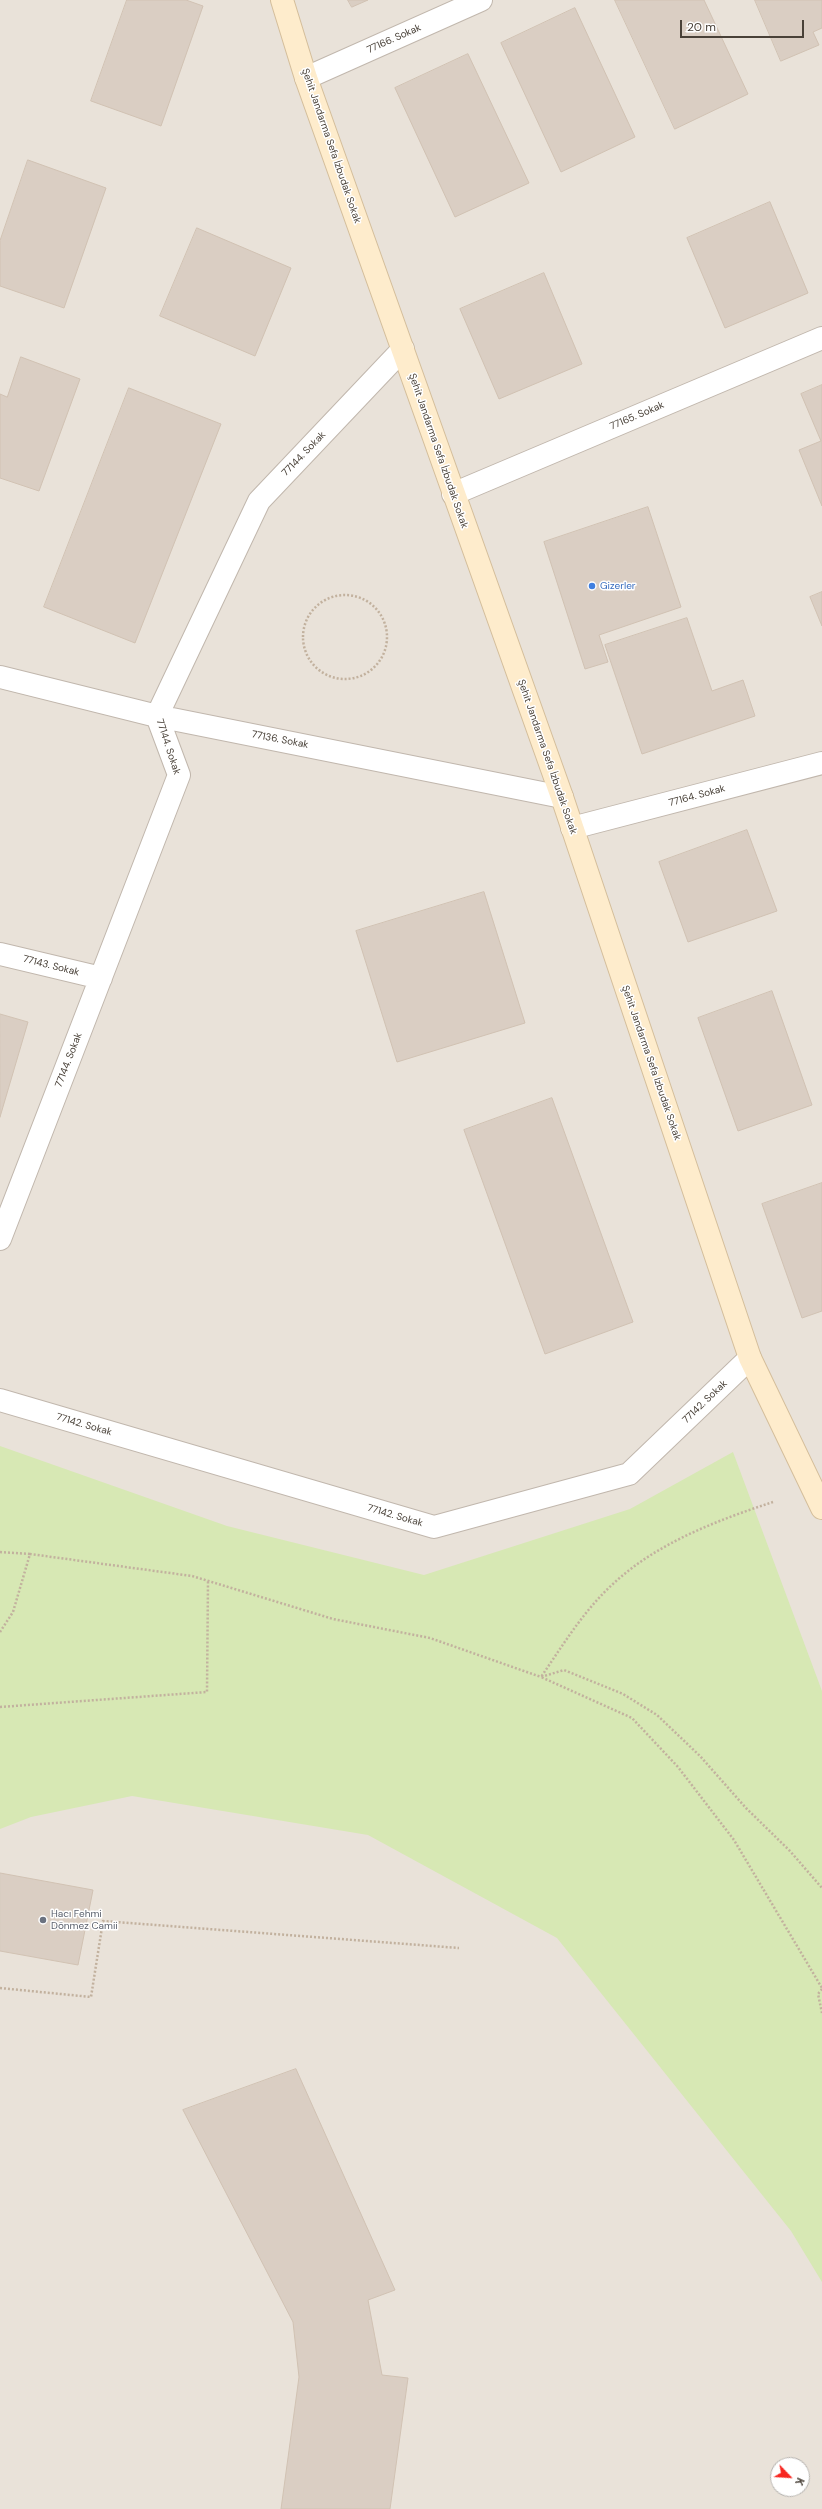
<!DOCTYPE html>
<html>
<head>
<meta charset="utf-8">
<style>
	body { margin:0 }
	#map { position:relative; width:822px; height:2509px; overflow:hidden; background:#f5f1eb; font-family:"DM Sans",sans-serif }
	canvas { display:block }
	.north { position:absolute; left:770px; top:2457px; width:40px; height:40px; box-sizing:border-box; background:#fff; border:1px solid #b6b3af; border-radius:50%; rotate:115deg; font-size:11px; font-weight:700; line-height:16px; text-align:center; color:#494138 }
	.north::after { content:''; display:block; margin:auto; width:14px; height:18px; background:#f72620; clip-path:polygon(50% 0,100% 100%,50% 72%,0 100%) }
	.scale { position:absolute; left:680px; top:20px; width:124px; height:18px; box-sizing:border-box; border:2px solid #494138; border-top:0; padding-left:5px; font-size:12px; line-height:14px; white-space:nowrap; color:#494138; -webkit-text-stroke:3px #fff; paint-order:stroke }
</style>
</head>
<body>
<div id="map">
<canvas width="822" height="2509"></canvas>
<div class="north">K</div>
<div class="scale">20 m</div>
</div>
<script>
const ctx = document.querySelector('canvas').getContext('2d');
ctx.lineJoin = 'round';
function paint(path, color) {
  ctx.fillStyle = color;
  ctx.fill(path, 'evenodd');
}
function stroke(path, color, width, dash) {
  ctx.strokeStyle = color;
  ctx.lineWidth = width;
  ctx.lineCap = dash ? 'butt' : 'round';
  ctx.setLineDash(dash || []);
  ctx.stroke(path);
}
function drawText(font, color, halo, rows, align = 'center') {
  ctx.font = font + ' "DM Sans",sans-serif';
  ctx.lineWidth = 3;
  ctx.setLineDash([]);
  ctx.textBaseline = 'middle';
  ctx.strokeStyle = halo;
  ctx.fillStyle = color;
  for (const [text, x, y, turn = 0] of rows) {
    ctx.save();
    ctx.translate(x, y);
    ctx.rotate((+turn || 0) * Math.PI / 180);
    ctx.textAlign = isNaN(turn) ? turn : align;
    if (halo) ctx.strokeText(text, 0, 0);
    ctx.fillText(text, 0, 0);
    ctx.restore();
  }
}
paint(new Path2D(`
	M0,0H822V2509H0ZM778,2465H802V2489H778Z`), '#e9e2d9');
paint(new Path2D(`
	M0,1446L227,1526L424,1575L630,1509L733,1452L822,1691V2282L791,2231L557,1938L368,1835L132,1796L31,1817L0,1829Z`), '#d7e8b4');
const building = new Path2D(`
	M127,0H186L203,6L161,126L91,101Z
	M348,0H368L352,7Z
	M615,0H704L748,94L675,129Z
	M755,0H822V28L813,32L819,45L781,61Z
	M575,8L635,137L561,172L501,43Z
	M468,54L529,183L455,217L395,88Z
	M28,160L106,188L64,308L0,286V241Z
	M770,202L808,293L725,328L687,238Z
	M197,228L291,268L255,356L160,316Z
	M544,273L582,364L499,399L460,309Z
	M21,357L80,379L39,491L0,478V394L7,397Z
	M822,385V506L799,450L821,441L801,394Z
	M129,388L221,424L135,643L44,607Z
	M648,507L681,607L599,635L608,662L585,669L544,542Z
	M822,592V626L810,597Z
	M687,618L712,691L743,680L755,716L642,754L605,645Z
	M747,830L777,911L688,942L659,862Z
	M484,892L525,1023L397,1062L356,931Z
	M772,991L812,1105L738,1131L698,1018Z
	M0,1014L28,1022L0,1117Z
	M552,1098L633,1322L545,1354L464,1130Z
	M822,1183V1311L802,1318L762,1204Z
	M0,1873L93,1890L78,1965L0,1951Z
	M296,2069L395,2290L368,2300L382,2375L408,2378L390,2509H281L299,2377L293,2322L183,2110Z`);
paint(building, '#dacec3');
stroke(building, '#d1c2b3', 1);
const minor = new Path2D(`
	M306,78L481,0
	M453,494L822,338
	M0,677L157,716L562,797
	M572,828L822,763
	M0,954L101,978
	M0,1239L179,775L157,716L259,501L403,349
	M0,1400L434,1527L629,1474L750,1358`);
const secondary = new Path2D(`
	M282,0L306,78L562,797L750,1358L822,1508`);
stroke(minor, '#c1b7ad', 24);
stroke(secondary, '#d4be9b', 24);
stroke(new Path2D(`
	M303 637a42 42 0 1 1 84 0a42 42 0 1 1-84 0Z
	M773,1502C718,1520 657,1543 614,1583C584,1610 563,1645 541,1677L632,1718L678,1767L734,1840L822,1988
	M0,1552L30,1554
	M0,1632L13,1612L30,1554L192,1576L333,1619L430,1638L541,1677L564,1670L623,1694L657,1715L700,1756L746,1808L790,1851L822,1888
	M0,1707L207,1692L208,1581
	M0,1988L91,1997L103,1921L459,1948
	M822,1989L818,1994L822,2013`), '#c2b19e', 2.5, [2, 2]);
stroke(minor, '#fff', 22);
stroke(secondary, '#feeccc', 22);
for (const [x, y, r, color] of [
	[592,586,4,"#3f7fe0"],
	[43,1920,4,"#6b7280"]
]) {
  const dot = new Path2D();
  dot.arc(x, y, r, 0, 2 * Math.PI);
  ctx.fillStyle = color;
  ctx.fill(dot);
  stroke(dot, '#fff', 1.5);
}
drawText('10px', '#494138', '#fff', [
	["77166. Sokak",394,39,-24],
	["Şehit Jandarma Sefa İzbudak Sokak",331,146,71],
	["77165. Sokak",637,416,-23],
	["Şehit Jandarma Sefa İzbudak Sokak",438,451,71],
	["77144. Sokak",304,454,-46],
	["77136. Sokak",280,740,11],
	["77144. Sokak",168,747,72],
	["Şehit Jandarma Sefa İzbudak Sokak",547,757,71],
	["77164. Sokak",697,796,-15],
	["77143. Sokak",51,966,14],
	["77144. Sokak",69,1060,-69],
	["Şehit Jandarma Sefa İzbudak Sokak",651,1063,71],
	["77142. Sokak",705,1402,-44],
	["77142. Sokak",84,1425,16],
	["77142. Sokak",395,1516,16]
]);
drawText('10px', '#366cbe', '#fff', [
	["Gizerler",600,586]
], 'left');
drawText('10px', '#5b616d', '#fff', [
	["Hacı Fehmi",51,1914],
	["Dönmez Camii",51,1926]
], 'left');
</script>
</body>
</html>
